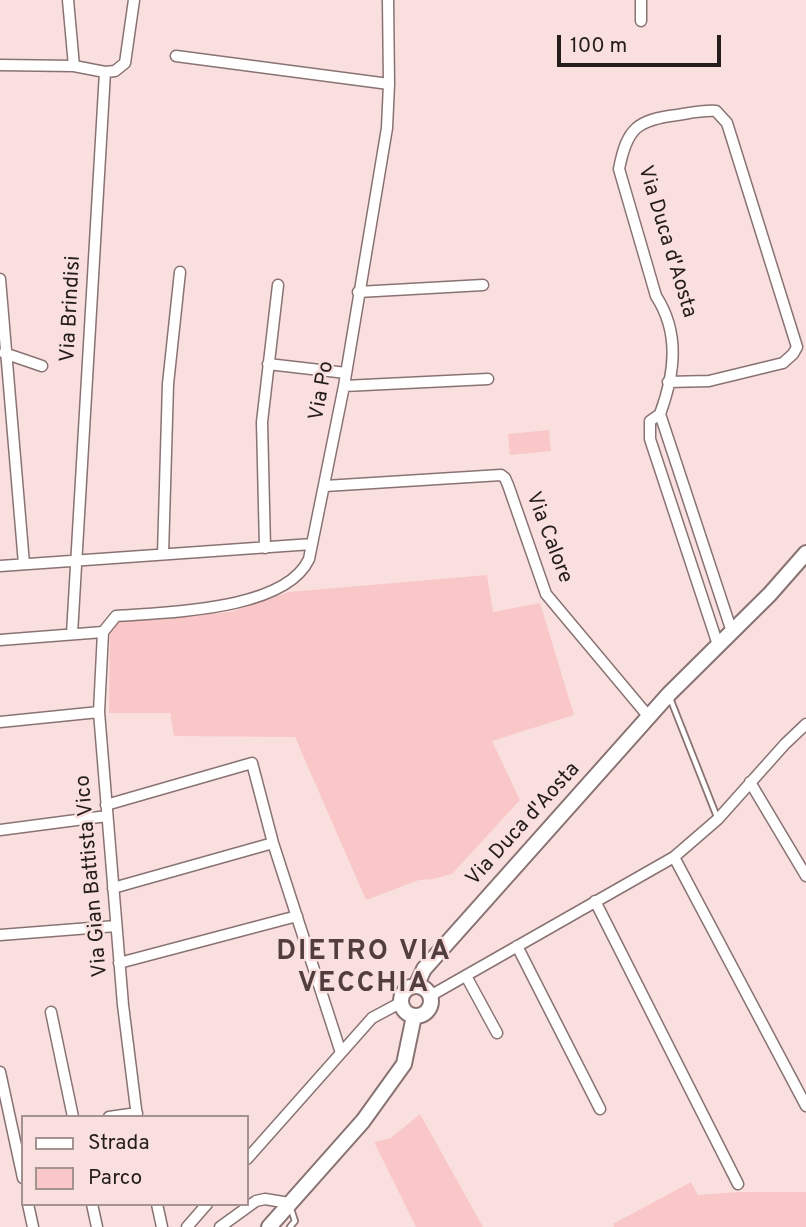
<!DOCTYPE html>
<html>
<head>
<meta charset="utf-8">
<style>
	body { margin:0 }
	#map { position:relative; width:806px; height:1227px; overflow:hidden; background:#f9e0df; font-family:Overpass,sans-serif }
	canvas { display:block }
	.legend { position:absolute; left:21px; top:1115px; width:228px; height:91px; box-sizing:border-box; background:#f9e0df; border:2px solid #a49291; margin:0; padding:9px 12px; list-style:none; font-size:21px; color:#251c1c }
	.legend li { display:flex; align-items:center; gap:14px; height:35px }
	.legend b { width:35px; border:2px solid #a49291 }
	.scale { position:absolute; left:557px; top:35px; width:164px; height:32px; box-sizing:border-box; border:4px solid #251c1c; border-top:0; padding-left:9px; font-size:21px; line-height:24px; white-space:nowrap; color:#251c1c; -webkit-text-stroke:5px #f9e0df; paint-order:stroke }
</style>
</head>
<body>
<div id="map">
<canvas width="806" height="1227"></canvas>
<ul class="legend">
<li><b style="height:9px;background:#fff"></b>Strada</li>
<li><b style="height:19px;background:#f9c7c7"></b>Parco</li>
</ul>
<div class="scale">100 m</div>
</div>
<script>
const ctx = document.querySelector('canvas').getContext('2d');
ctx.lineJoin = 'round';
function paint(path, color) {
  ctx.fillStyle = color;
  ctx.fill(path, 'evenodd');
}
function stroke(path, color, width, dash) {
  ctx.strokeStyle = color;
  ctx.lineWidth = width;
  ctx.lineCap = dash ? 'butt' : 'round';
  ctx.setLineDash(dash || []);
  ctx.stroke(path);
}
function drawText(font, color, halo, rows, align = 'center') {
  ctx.font = font + ' Overpass,sans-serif';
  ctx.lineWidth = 5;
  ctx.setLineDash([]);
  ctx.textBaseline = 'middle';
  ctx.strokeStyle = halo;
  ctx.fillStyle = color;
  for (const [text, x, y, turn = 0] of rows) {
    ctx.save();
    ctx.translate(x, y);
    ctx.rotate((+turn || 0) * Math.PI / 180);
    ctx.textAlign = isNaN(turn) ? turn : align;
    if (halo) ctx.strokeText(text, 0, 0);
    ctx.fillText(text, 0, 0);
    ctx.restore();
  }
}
paint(new Path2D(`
	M549,430L551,451L510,455L508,434Z
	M487,575L493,612L540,603L574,715L492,741L520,800L452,874L434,879L419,880L366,900L295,737L174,736L170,713H109L110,632L117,622L231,612L289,592Z
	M420,1114L483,1227H416L374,1142L391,1138Z
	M691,1182L698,1195L739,1192H806V1227H614L613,1224Z`), '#f9c7c7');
const lane = new Path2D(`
	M670,698L717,817
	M290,1227L295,1221L291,1209`);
const street = new Path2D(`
	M68,0L74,66
	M641,0V21
	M176,56L389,84
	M0,65L74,66L105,72
	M0,279L24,564
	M358,292L483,285
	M4,353L42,366
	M268,364L346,373
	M668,382L709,381L783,363L793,354L797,347L727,123L716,111C703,110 690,113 677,115C637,120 627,128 619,169L656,296C680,333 675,373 660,414L732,632
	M344,386L488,379
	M660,414L650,421V439L718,645
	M325,486L501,475L505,478L508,485L546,594L649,717
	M265,548L262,422L278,285
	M163,554L168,384L180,272
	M0,566L312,544
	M103,632L116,616C166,612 285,611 309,559L344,386L387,128L389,84L388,0
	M103,632L99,712L123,1005L137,1117
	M72,634L105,72L115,71L125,63L134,0
	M0,640L103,632
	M0,722L99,712
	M750,782L806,876
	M106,805L252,763L273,843L341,1053
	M0,830L107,816
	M674,857L806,1106
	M113,888L273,843
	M595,901L738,1184
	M0,935L116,926
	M517,946L600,1109
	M119,963L297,916
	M466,976L497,1033
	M430,996L674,857L718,819L785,744L806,724
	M51,1012L73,1117
	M0,1072L23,1178
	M109,1117L137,1113
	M247,1159L372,1018L400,1003
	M28,1204L33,1227
	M92,1204L97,1227
	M157,1204L162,1227
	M187,1227L207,1204
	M220,1227L256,1201L265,1199L289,1203`);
const secondary = new Path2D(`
	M401 1001a15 15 0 1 1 30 0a15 15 0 1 1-30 0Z
	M416,986L424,969L669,694L770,594L806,553
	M269,1227L363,1121L404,1064L414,1016`);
stroke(lane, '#897372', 8);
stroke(street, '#897372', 13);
stroke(secondary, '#897372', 18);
stroke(lane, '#fff', 4.5);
stroke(street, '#fff', 10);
stroke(secondary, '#fff', 14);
drawText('21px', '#251c1c', '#f9e0df', [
	["Via Duca d'Aosta",666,242,73],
	["Via Brindisi",72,309,-87],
	["Via Po",323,391,-80],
	["Via Calore",548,538,69],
	["Via Duca d'Aosta",524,825,-48],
	["Via Gian Battista Vico",93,876,-95]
]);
ctx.letterSpacing = '2px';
drawText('bold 28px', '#523e3e', '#f9e0df', [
	["DIETRO VIA",364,953],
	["VECCHIA",364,985]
]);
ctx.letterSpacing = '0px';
</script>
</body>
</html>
